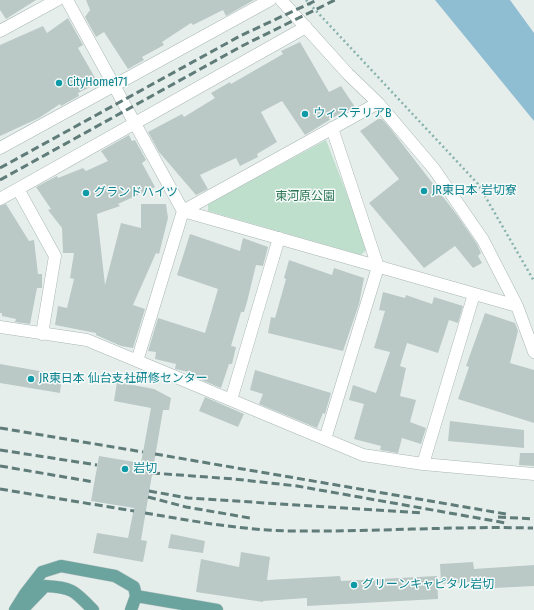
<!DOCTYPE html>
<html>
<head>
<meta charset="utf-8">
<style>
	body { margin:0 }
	canvas { display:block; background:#e6eeec }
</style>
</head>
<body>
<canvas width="534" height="610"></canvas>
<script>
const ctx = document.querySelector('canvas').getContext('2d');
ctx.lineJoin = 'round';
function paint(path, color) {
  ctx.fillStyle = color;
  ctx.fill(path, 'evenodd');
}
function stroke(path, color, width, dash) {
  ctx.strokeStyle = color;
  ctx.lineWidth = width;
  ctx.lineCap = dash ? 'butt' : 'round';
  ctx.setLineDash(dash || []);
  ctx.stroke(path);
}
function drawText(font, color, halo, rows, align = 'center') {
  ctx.font = font + ' "Fira Sans Condensed","Noto Sans JP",sans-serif';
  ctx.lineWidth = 3;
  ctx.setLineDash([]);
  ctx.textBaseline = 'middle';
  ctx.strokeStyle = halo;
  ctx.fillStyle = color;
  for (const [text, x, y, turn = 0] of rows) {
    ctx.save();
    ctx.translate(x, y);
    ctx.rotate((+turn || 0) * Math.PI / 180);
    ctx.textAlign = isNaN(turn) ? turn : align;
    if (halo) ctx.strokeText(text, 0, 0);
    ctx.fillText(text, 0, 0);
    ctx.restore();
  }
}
paint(new Path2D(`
	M326,140L368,248L361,255L208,211V204Z`), '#bfdfcd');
paint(new Path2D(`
	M435,0H510L534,33V121Z`), '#8fbdd2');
paint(new Path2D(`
	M0,0H36L6,19L0,10Z
	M86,0H254L226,16L223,10L193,25L191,23L162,42L164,45L142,57L144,60L128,69L104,32L96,37L85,17L90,10Z
	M68,18L83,45L78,48L98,83L78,93L79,96L61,106L60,104L39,118L0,136V45L43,26L47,33Z
	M300,42L329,92L341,86L355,107L342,114L341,113L305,135L282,101L261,112L277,142L257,154L258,157L240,166L236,158L200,175L208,189L196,195L159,152L148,132L182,114L184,117L215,98L211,93L230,82L231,84L283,54L281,51Z
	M378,119H382L390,128L457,215L477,244L481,253L478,256L482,263L473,268L455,246L424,268L369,203L399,179L360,131Z
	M129,135L132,141L135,140L146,160L142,163L155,187L118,204L120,206L97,214L105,285L121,223L141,228V204H166L168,218L159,254L156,253L133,305L145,309L133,348L121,346L96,335V333L55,325L58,306L67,308L74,279L70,278L74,253H63L62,228L48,210L51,209L36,187L57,176L58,178L83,168L86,171L108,161L101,151Z
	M6,204L29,241L34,240L38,274H42V288H37L30,324L15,322L16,319L2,316V313H0V206Z
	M190,234L240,251L243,238L268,247L263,266L256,265L247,302L244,312H241L231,346L236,347L232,364H229L221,388L192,376L193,373L175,369L176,364L155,359L156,352L148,351L158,318L205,333L218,289L177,275Z
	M289,260L332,275L334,268L364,278L359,304L343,351L268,333L271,317L275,318L286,279L284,278Z
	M383,292L405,298L406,295L432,304L434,297L463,306L458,323L449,320L438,353L407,343L400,366L406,368L400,396L416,400L410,422L426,428L421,444L402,438L398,453L380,450L381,446L354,439L364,404L349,400L353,385L376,393L390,352L374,348L385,311L379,310Z
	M485,313L515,323L518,331L510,363L534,370V423L458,399L469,367L466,366Z
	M0,364L62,375L60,393L0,383Z
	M255,370L331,393L325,414L323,413L317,428L259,404L263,394L250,390Z
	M117,382L154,389L171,398L169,410H163L141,540L147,541L143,562L93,553L97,533L128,538L134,508L91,501L99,456L141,463L151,408L114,401Z
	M205,397L244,414L238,427L199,411Z
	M450,421L524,430V448L448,441Z
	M520,453H534V466L519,465Z
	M171,534L205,541L203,553L168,548Z
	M241,552L270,557L267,580L340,576L341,581L437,576L438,599L307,606V598L263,601V602L196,592L201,559L239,567Z
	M473,562L474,569L534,565V586L475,589V582L441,584L440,564Z`), '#bbc9c6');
const minor = new Path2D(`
	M67,0L183,211L517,306
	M281,0L348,74L378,103L434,169L483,240L517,306L534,352
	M0,31L57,0
	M0,148L270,0
	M18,189L55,256L42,334
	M0,199L306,27
	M0,327L87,340L363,455L423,464L534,474
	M137,361L183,211L378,103
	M231,400L279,238
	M325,439L378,267L332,128
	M423,464L474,294`);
const major = new Path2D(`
	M136,596L217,610
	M15,610L25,594L42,572L61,566L115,576L134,587L136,596L131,610
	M22,610L45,586C72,587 75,591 93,610`);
stroke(minor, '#a8b7b4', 13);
stroke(major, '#c2cac9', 13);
stroke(new Path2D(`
	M306,0L478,184L534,281`), '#86b2ab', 2.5, [2, 3]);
stroke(minor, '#fff', 12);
stroke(major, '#6ba49e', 12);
stroke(new Path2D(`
	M0,168L240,36L317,0
	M0,180L242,46L335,0
	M0,428L143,452
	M0,450L97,465
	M155,454L506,514
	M0,466L94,482
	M152,473L234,479L297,486L506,523
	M0,489L134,511
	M149,491L188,498L422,513
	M148,497L186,507L250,518
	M145,513C193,521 241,530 290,531C371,532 452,526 533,528
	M498,517L534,519`), '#5f7c79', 3, [8, 4]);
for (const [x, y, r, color] of [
	[59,83,4,"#0f9aa8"],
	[305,114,4,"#0f9aa8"],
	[424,191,4,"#0f9aa8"],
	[86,193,4,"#0f9aa8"],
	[31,379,4,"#0f9aa8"],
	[125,469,4,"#0f9aa8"],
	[354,585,4,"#0f9aa8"]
]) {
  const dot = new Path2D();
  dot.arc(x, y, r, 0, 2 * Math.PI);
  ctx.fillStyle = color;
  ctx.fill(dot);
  stroke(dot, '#f6fbf9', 1.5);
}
drawText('12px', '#0d838f', '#f6fbf9', [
	["CityHome171",67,83],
	["ウィステリアB",313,114],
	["JR東日本 岩切寮",432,191],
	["グランドハイツ",94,193],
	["JR東日本 仙台支社研修センター",39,379],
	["岩切",133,469],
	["グリーンキャピタル岩切",362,585]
], 'left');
drawText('12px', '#2e7857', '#f6fbf9', [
	["東河原公園",305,197]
]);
</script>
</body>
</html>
